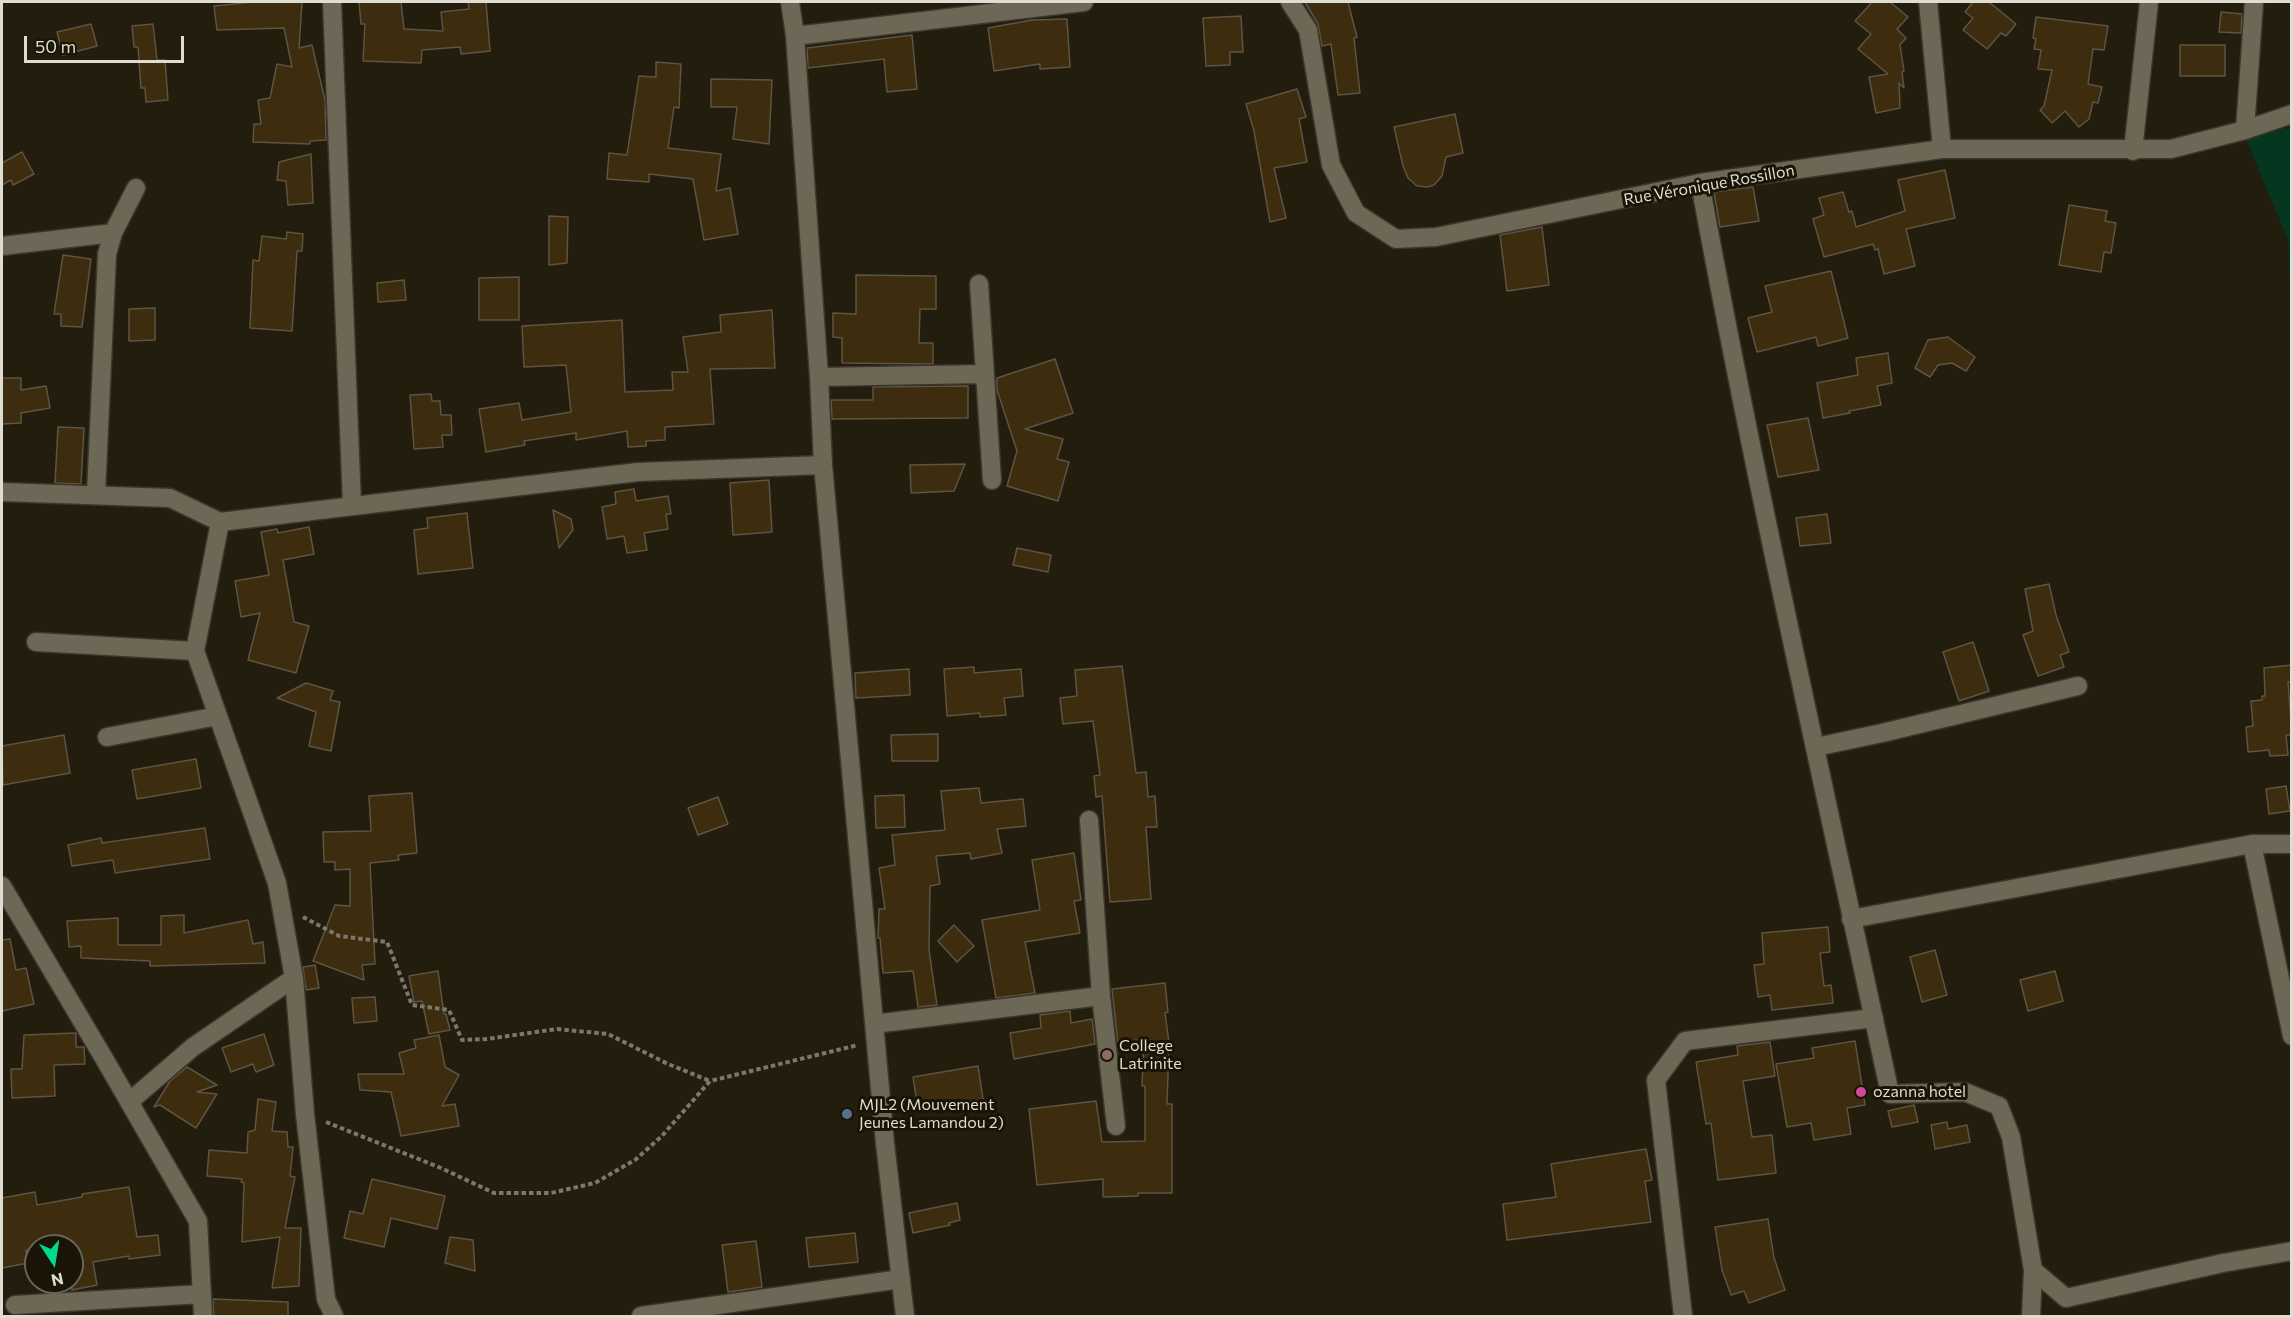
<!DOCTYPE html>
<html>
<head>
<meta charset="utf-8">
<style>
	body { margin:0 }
	#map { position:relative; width:2293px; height:1318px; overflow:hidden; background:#221d0d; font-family:Commissioner,sans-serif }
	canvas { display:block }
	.frame { position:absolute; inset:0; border:3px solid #dfdcd1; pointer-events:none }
	.north { position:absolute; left:24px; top:1234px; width:60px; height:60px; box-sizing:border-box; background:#191405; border:2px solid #686457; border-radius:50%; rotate:168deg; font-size:16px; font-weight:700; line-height:24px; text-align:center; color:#dfdcd1 }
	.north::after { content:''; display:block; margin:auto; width:21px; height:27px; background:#00d98c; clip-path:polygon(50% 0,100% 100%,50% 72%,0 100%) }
	.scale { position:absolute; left:24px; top:36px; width:160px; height:27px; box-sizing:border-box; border:3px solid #dfdcd1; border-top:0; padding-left:8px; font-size:18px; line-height:21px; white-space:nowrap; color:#dfdcd1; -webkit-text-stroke:4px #191405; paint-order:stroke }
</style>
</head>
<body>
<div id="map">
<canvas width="2293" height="1318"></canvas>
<div class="frame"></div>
<div class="north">N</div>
<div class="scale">50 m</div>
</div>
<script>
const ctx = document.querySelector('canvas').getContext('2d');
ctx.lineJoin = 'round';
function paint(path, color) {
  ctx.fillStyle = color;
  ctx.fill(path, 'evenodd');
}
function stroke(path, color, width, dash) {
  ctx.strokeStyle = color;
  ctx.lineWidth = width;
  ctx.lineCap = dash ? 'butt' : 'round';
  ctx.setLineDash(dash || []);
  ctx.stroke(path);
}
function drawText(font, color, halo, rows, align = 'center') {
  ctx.font = font + ' Commissioner,sans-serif';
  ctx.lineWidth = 6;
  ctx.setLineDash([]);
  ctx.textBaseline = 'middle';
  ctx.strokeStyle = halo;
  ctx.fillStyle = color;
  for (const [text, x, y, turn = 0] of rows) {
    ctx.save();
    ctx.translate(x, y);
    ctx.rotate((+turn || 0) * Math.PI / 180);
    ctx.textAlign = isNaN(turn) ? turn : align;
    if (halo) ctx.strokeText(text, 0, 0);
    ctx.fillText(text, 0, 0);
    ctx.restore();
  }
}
paint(new Path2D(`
	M2291,128V337L2288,240L2244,134Z`), '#043620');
const building = new Path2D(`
	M254,2H302L299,48L312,45L325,100L326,140L310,141V144L253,142L254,124H261L258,100L270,98L277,64L292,67L284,28L217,30L214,6Z
	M359,2H401L404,29L443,31L441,12L469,9L468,2H486L490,51L461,54L460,47L422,50L421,63L363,61L365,24H361Z
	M1305,2H1348L1357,37L1354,38L1360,93L1338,95L1331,44L1322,46L1318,24Z
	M1872,2H1890L1908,17L1897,29L1906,38L1900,45L1904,71L1902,72L1904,88L1899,83L1900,108L1876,113L1869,77L1888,74L1858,49L1871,34L1855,21Z
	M1973,2H1989L2016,24L2006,36L2001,33L1987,49L1963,30L1973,18L1965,12Z
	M2221,12L2242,14L2241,33L2219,32Z
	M1241,16L1243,52H1230V65L1206,66L1203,18Z
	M2036,17L2108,26L2104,50L2093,49L2088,84L2102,87L2098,103L2093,102L2089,119L2079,127L2065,111L2052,123L2040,110L2044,106L2052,70L2038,69L2041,50L2034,49L2036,39L2033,38Z
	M1067,19L1070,67L1040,69V64L994,71L988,28L1032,20Z
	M91,24L97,46L63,55L57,32Z
	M153,24L157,60H165L168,100L146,102L145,88H141L138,47H134L132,26Z
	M912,35L917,89L887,92L884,59L808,68L807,48Z
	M2180,45H2225V76H2180Z
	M656,62L681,64L679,108L674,107L668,148L721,154L716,191L730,188L738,234L704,240L693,179L649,174V182L607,179L609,153L627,155L639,76L656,77Z
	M711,79L772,80L769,144L733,139L737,107H711Z
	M1297,89L1306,117L1299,119L1307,162L1274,168L1286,218L1270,222L1254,131L1246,104Z
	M1455,114L1463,153L1446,157L1442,176L1434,185L1428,187L1417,186L1408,178L1403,166L1394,127Z
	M22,152L34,174L13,185L11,180L2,185V163Z
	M311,154L313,203L288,205L286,181L277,180L279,162Z
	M1945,170L1955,218L1906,229L1915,266L1884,274L1878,249L1875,250L1873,244L1824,257L1813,219L1824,215L1819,198L1843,192L1849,212L1852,211L1856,227L1905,211L1898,180Z
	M1753,187L1759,221L1720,227L1714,192Z
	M2069,205L2107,211L2105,221L2116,223L2111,253L2104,252L2101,272L2059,265Z
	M549,216L568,217L567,263L549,265Z
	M1542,227L1549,285L1507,291L1500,235Z
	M287,232L303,234L302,251H297L292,331L250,328L253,260L259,261L262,236L286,239Z
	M63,255L91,259L82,327L61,326V314H54Z
	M1831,271L1848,338L1818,346L1816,337L1757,352L1748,318L1772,312L1765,286Z
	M856,275L936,276V309H920L919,343H933V364L842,363V338L833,337V313L856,314Z
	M519,277V320H479V278Z
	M404,280L406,300L378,302L377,283Z
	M155,308V340L129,341V309Z
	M772,310L775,368L710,369L714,424L665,427V440L646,441V446L628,447L627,431L576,440V433L524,441L525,445L486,452L479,409L519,403L522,420L571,412L566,365L524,367L522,326L622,320L625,392L673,390L672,372H688L683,337L721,332L720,315Z
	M1948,337L1975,357L1966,371L1952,363L1938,365L1930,377L1915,368L1928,340Z
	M1888,353L1892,383L1877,386L1881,405L1849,411L1850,413L1823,418L1817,383L1858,375L1856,358Z
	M1055,359L1073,413L1025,429L1063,439L1057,459L1069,462L1058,501L1007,486L1017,451L997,390V378Z
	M2,378H21V390L46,386L50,408L21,413V423L2,424Z
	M968,386V418L832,419L831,400H873V387Z
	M431,394L432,401H440L441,415H451L452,435H442L443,447L414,449L410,395Z
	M1808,418L1819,470L1778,477L1767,425Z
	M58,427L84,428L81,484L55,483Z
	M965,464L954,491L911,493L910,465Z
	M769,480L772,532L733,535L730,483Z
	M634,489L636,501L668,496L671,514H666L668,529L644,533L647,550L627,553L624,536L607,539L602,507L616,504L615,492Z
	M553,510L571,519L573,530L559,548Z
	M467,513L473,568L418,574L414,530L428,528L427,518Z
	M1827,514L1831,543L1800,546L1796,518Z
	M309,527L314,554L283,560L294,622L309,626L296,673L248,660L260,613L241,617L235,581L269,575L261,532L277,529L278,533Z
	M1017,548L1051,555L1048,572L1013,565Z
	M2049,584L2056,615L2069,652L2060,655L2064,667L2038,676L2023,635L2033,631L2025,589Z
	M1973,642L1989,691L1959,701L1943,652Z
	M2292,665V682H2288L2292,735H2286L2288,755L2270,756L2269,750L2248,752L2246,727L2253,726L2251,701L2262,700V696H2265L2264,668Z
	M1122,666L1136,773L1146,772L1148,797L1155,796L1157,827H1146L1151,899L1110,902L1102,796L1096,797L1094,776L1100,775L1093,721L1063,724L1060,698L1077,696L1075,670Z
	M974,667V673L1021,669L1023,696L1004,698L1006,715L980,717V713L947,716L944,669Z
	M909,669L910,695L856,698L855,673Z
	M306,683L333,691L330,700L340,702L331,751L309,746L316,712L277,698Z
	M938,734V761H892L891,735Z
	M64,735L70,773L3,785L2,746Z
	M196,759L201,788L137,799L132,770Z
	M2286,786L2290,811L2269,814L2266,789Z
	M979,788L981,803L1023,799L1026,826L997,829L1002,853L971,859L970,853L936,856L940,884L930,886L929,950L937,1005L918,1007L913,971L883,973L880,938H878L879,909H885L879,868L895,865L892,835L945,830L941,791Z
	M412,793L417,853L398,855L399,860L370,863L375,964L362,965L364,980L313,961L335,905L350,906V869L335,870V862H324L323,832L371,831L369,796Z
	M904,795L905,827L876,828L875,796Z
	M718,797L728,824L698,835L688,808Z
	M205,828L210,859L115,873L113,860L72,866L68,845L101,838L102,843Z
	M1074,853L1081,900L1074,901L1080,933L1025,942L1035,993L996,998L982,920L1040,910L1032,860Z
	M184,915V933L248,920L253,944L263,942L265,963L150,966V961L81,958V946L69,947L67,921L118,918V945H161V916Z
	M954,925L974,946L957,962L938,941Z
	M1828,927L1830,952L1820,953L1824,986L1831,985L1833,1003L1772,1010L1770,995L1758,997L1754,965L1764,964L1762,933Z
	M10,939L16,970L26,968L34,1004L2,1011V940Z
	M1935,950L1947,995L1922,1002L1910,957Z
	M315,965L319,988L306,990L303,967Z
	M438,971L444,1014H446L450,1030L429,1034L422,1001L414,1002L409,976Z
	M2055,971L2063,1001L2028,1011L2020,980Z
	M1165,983L1168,1012L1165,1013L1169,1043L1167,1104H1172V1193H1138V1196L1103,1197V1179L1037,1185L1029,1109L1096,1101L1102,1142L1145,1141V1086H1142L1144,1039L1118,1043L1112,989Z
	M375,997L377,1021L354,1023L352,998Z
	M1070,1011L1071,1023L1092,1019L1095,1044L1014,1059L1010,1033L1041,1028L1040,1015Z
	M76,1033V1047H84L85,1064L54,1065L55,1096L12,1098L11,1069H22L24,1035Z
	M264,1034L274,1065L256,1072L253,1064L231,1072L222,1048Z
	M439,1035L445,1067L459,1075L442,1106L455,1104L459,1126L401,1136L391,1092L360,1090L358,1074H404L399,1053L416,1048L414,1040Z
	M1855,1041L1865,1105L1847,1108L1851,1134L1814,1140L1811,1123L1787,1127L1776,1064L1814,1058L1812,1048Z
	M1770,1042L1775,1076L1743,1081L1752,1137L1772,1135L1776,1173L1718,1180L1711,1123L1706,1124L1696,1062L1738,1055L1737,1046Z
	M978,1066L983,1099L918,1109L913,1077Z
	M187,1067L217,1085L197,1092L217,1094L196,1128L160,1105L154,1107L170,1081Z
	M258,1099L276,1102L272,1131L287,1132L288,1147H293L290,1176L295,1177L285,1228H301L299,1286L272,1288L280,1237L242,1242L244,1183L241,1182L242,1179L207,1176L209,1150L247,1153L248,1132L255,1130Z
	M1914,1105L1918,1122L1892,1127L1888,1111Z
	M1947,1122L1948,1129L1967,1125L1970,1142L1935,1149L1931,1125Z
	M1646,1149L1652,1180L1645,1181L1651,1222L1507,1240L1503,1204L1556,1197L1551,1164Z
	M372,1179L445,1196L437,1229L391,1218L384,1247L344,1238L350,1211L363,1214Z
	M129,1187L137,1237L158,1235L160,1255L129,1259V1256L93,1262L97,1285L72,1290V1246H36V1248L26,1250L28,1263L2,1268V1198L35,1192L37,1205L82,1197V1194Z
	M957,1203L960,1220L949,1223L950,1225L913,1233L909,1213Z
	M1768,1219L1774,1258L1785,1290L1749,1303L1744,1291L1731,1295L1722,1270L1715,1227Z
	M855,1233L858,1262L809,1267L806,1238Z
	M450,1237L473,1240L475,1271L445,1263Z
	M756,1241L762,1287L728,1292L722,1245Z
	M213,1299L288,1302V1317H214Z`);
paint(building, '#3d2c0d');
stroke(building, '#5e5443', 1.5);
const minor = new Path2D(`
	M332,2L352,505
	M790,2L795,36L819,377L823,465L885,1143L905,1316
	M1290,2L1308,30L1331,165L1356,213L1396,239L1436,237L1700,183L1942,149H2171L2245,130L2292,114
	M1928,2L1942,149
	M795,36L1084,2
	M2245,130L2254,2
	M2133,151L2149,2
	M1700,183C1756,488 1825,791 1890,1094L1965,1092L1999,1106L2011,1137L2033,1270L2066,1298L2223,1263L2292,1251
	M2,246L113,233
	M979,284L992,480
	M819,377L985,374
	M2,492L170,498L220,522L195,651L277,883L294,978L305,1114L326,1299L334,1316
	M96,494L107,254L113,233L136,188
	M220,522L638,472L823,465
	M36,642L195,651
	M107,737L218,716
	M1816,747L1882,733L2078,686
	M1089,820L1101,996L1116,1126
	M2252,844L2292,1036
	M2,886L105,1060L198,1221L203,1316
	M1851,919L2252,844H2292
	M874,1024L1101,996
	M129,1102L193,1047L294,978
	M15,1305L202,1294
	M641,1316L901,1279
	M1683,1316L1656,1080L1685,1041L1874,1018
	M2031,1316L2033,1270`);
stroke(minor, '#3a362e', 21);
stroke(new Path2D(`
	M303,917L339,936L387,942L412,1005L449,1010L462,1040L487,1039L557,1029L608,1034L668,1064L710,1081
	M326,1122L441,1168L494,1193H551L595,1183L635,1160L661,1137L710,1081L858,1045`), '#7b776a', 4, [4.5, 3]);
stroke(minor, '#6d6755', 18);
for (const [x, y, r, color] of [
	[1107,1055,6,"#8d6e63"],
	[1861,1092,6,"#d1479c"],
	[847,1114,6,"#5c6f8a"]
]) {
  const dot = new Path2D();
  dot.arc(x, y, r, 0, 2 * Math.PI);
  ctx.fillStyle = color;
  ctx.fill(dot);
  stroke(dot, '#191405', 2);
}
drawText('16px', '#dfdcd1', '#191405', [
	["Rue Véronique Rossillon",1709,185,-10]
]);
drawText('16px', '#dfdcd1', '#191405', [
	["College",1119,1046],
	["Latrinite",1119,1064],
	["ozanna hotel",1873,1092],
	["MJL2 (Mouvement",859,1105],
	["Jeunes Lamandou 2)",859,1123]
], 'left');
</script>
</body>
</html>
